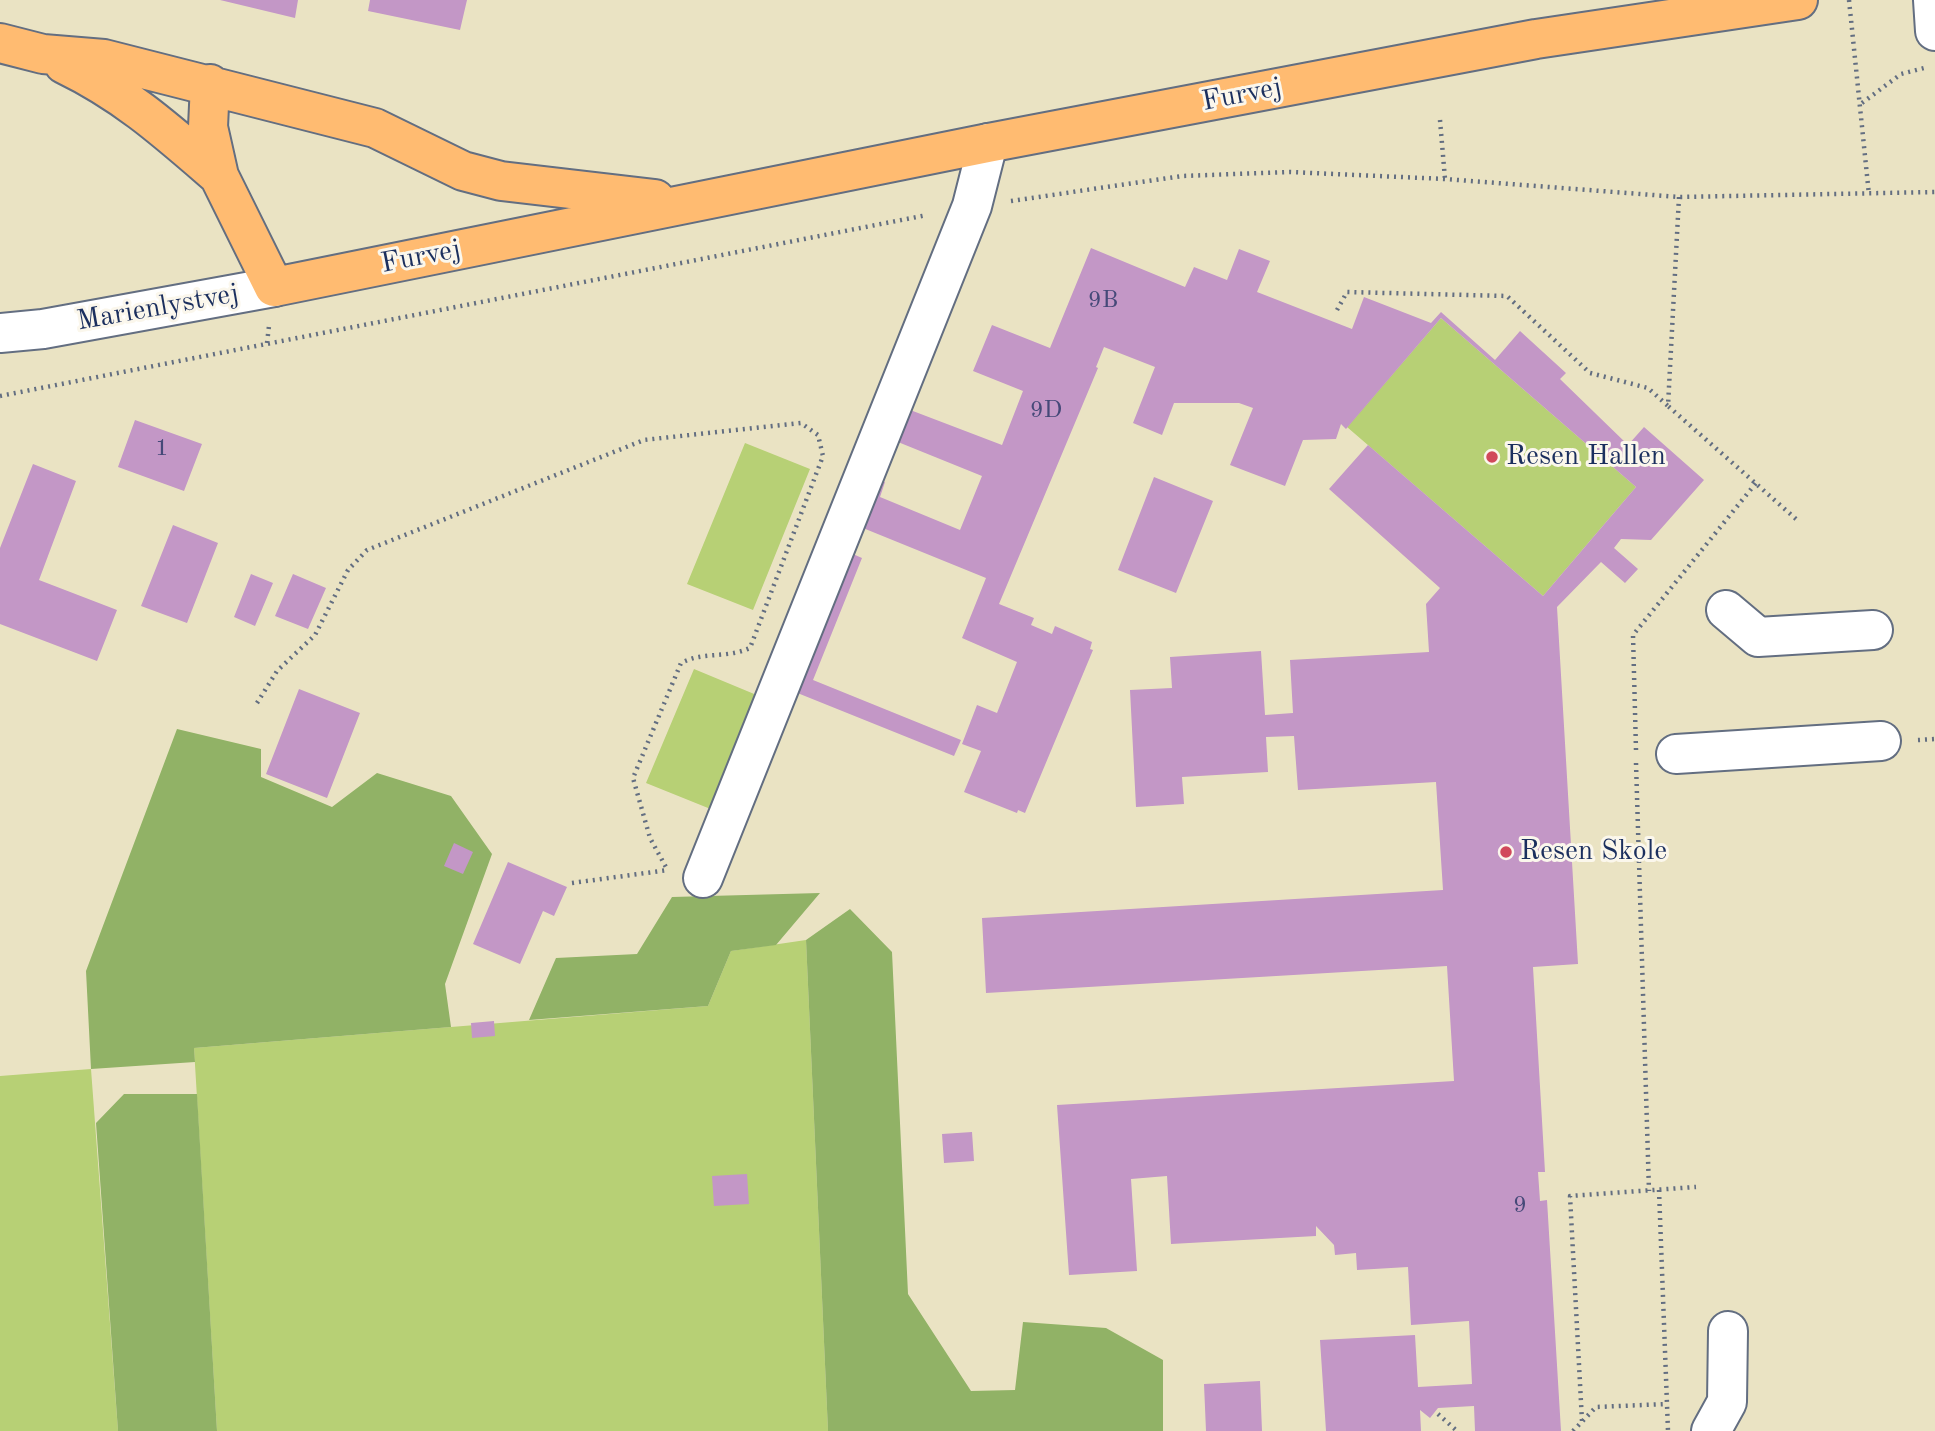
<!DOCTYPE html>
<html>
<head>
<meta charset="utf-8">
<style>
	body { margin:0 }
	canvas { display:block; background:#eae3c3 }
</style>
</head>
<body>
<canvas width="1935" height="1431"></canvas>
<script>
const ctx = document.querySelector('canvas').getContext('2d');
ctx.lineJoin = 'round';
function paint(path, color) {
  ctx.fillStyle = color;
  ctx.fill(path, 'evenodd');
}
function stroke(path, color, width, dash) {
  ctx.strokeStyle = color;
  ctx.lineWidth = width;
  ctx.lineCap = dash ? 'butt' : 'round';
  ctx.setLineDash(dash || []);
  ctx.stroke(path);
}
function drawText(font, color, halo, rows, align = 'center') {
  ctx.font = font + ' "Old Standard TT",serif';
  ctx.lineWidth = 6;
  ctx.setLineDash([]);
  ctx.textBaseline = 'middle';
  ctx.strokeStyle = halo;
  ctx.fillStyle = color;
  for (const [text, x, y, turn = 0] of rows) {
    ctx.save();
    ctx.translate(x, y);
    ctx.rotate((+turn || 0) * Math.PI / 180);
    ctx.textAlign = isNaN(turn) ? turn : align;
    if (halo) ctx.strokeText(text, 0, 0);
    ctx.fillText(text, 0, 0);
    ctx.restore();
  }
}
paint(new Path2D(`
	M1441,318L1636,487L1543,596L1347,427Z
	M745,443L810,469L753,610L687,584Z
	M694,669L759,696L713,810L646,783Z
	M806,940L828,1431H217L194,1048L708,1006L731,951Z
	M91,1069L118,1431H0V1076Z`), '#b7d075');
paint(new Path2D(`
	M177,729L261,749V777L332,807L377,773L451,796L492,854L445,984L451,1027L194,1048L195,1062L91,1069L86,971Z
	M820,893L776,945L731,951L708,1006L529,1020L556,958L637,954L672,897Z
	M850,909L892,952L908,1294L971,1391L1015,1390L1023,1322L1106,1328L1163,1360V1431H828L806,940Z
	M124,1094H197L217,1431H118L96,1123Z`), '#91b266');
paint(new Path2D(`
	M220,0H298L295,18Z
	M370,0H467L460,30L368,11Z
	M1091,248L1185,287L1194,267L1227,280L1239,249L1270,261L1257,292L1352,329L1364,297L1431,323L1441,312L1495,360L1520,331L1566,373L1560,379L1628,445L1644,427L1704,480L1651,540L1621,539L1614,548L1638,569L1625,583L1601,562L1557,607L1578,964L1533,967L1545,1172H1538L1540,1201L1547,1200L1561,1431H1475L1474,1406L1438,1408L1430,1418L1420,1410L1421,1431H1326L1320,1340L1415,1335L1418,1387L1472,1384L1469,1321L1411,1325L1408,1267L1357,1270L1356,1253L1335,1255L1334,1245L1316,1226V1236L1171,1244L1167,1176L1131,1179L1137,1271L1069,1275L1057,1105L1454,1081L1447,966L986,993L982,918L1443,890L1436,782L1298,790L1294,736L1266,737L1268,772L1182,777L1184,804L1136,807L1130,690L1172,688L1170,657L1261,651L1265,715L1293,713L1290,660L1429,652L1426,604L1440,588L1329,489L1368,445L1543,596L1636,487L1441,318L1346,429L1341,424L1336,439L1303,440L1285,486L1230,465L1253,408L1239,403H1174L1162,435L1133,423L1155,367L1104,347L1096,367L1098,368L999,604L1034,618L1031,625L1052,634L1055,626L1092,642L1090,649L1093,650L1025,813L1018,810L1017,813L964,792L981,751L962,744L977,705L997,713L1017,662L962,638L986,578L858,526L877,479L885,482L880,497L960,530L982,476L893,440L905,408L1002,445L1023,391L973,371L992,325L1050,348Z
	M135,420L202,444L184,491L118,467Z
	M33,464L76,481L39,580L117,610L97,661L0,624V548Z
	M1154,477L1213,501L1176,593L1118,570Z
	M173,525L218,543L187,623L141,606Z
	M846,551L862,558L813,680L961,740L954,756L790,690Z
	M251,574L273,583L255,626L234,617Z
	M293,574L326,588L308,629L275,616Z
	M299,689L360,713L327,798L266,774Z
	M454,843L473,852L463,874L444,866Z
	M508,862L567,887L554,916L543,911L520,964L473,944Z
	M494,1021L495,1036L472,1038L471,1023Z
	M972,1132L974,1161L944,1163L942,1134Z
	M747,1174L749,1204L714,1206L712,1176Z
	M1260,1381L1262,1431H1206L1204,1384Z`), '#c397c6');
const minor = new Path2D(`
	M1933,0L1935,31
	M0,333L43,329L274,287
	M1726,610L1758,637L1873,630
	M1676,754L1881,741
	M703,878L972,206L988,143
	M1711,1431L1727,1402L1728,1331`);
const major = new Path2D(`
	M0,43L43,54L104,59L375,128L463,171L501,181L655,199
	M64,64C126,94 167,131 219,176
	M210,84L208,127L219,176L274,287L988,143L1536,39L1798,0`);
stroke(minor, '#636e81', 42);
stroke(major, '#636e81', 42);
stroke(new Path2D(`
	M1849,0L1869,195
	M1862,103L1901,74L1924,68
	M1440,120L1445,179
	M1679,197L1668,406L1796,519
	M1011,201L1182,176L1290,172L1445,179L1679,197L1935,192
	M1337,310L1347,292L1507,296L1590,373L1648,388L1668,406
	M267,343L269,326
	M0,396L927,215
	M257,703L277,671L315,635L348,570L367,550L644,440L801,423L818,435L823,456L750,648C725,659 704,651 681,663L633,778L650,838L667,869
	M1918,740L1935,739
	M1636,750L1633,635L1756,483
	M1636,763L1649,1191
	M572,883L668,870
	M1659,1190L1668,1431
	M1438,1414L1457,1431
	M1582,1421L1570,1196L1696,1187
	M1573,1431L1596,1407L1667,1404`), '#636e81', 4.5, [2, 5]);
stroke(minor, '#fff', 38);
stroke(major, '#ffbb71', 38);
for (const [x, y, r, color] of [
	[1492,457,7,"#d1495b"],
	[1506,852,7,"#d1495b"]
]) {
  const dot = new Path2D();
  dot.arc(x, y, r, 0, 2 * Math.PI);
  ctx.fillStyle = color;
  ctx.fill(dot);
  stroke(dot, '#fbf7ec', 2.5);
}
drawText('24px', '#454978', null, [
	["9B",1103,301],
	["9D",1046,411],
	["1",162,449],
	["9",1520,1206]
]);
drawText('28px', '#1b2f5e', '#fbf7ec', [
	["Furvej",1242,95,-11],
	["Furvej",421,257,-11],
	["Marienlystvej",158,308,-10]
]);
drawText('28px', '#1b2f5e', '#fbf7ec', [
	["Resen Hallen",1506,457],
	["Resen Skole",1520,852]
], 'left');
</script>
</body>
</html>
